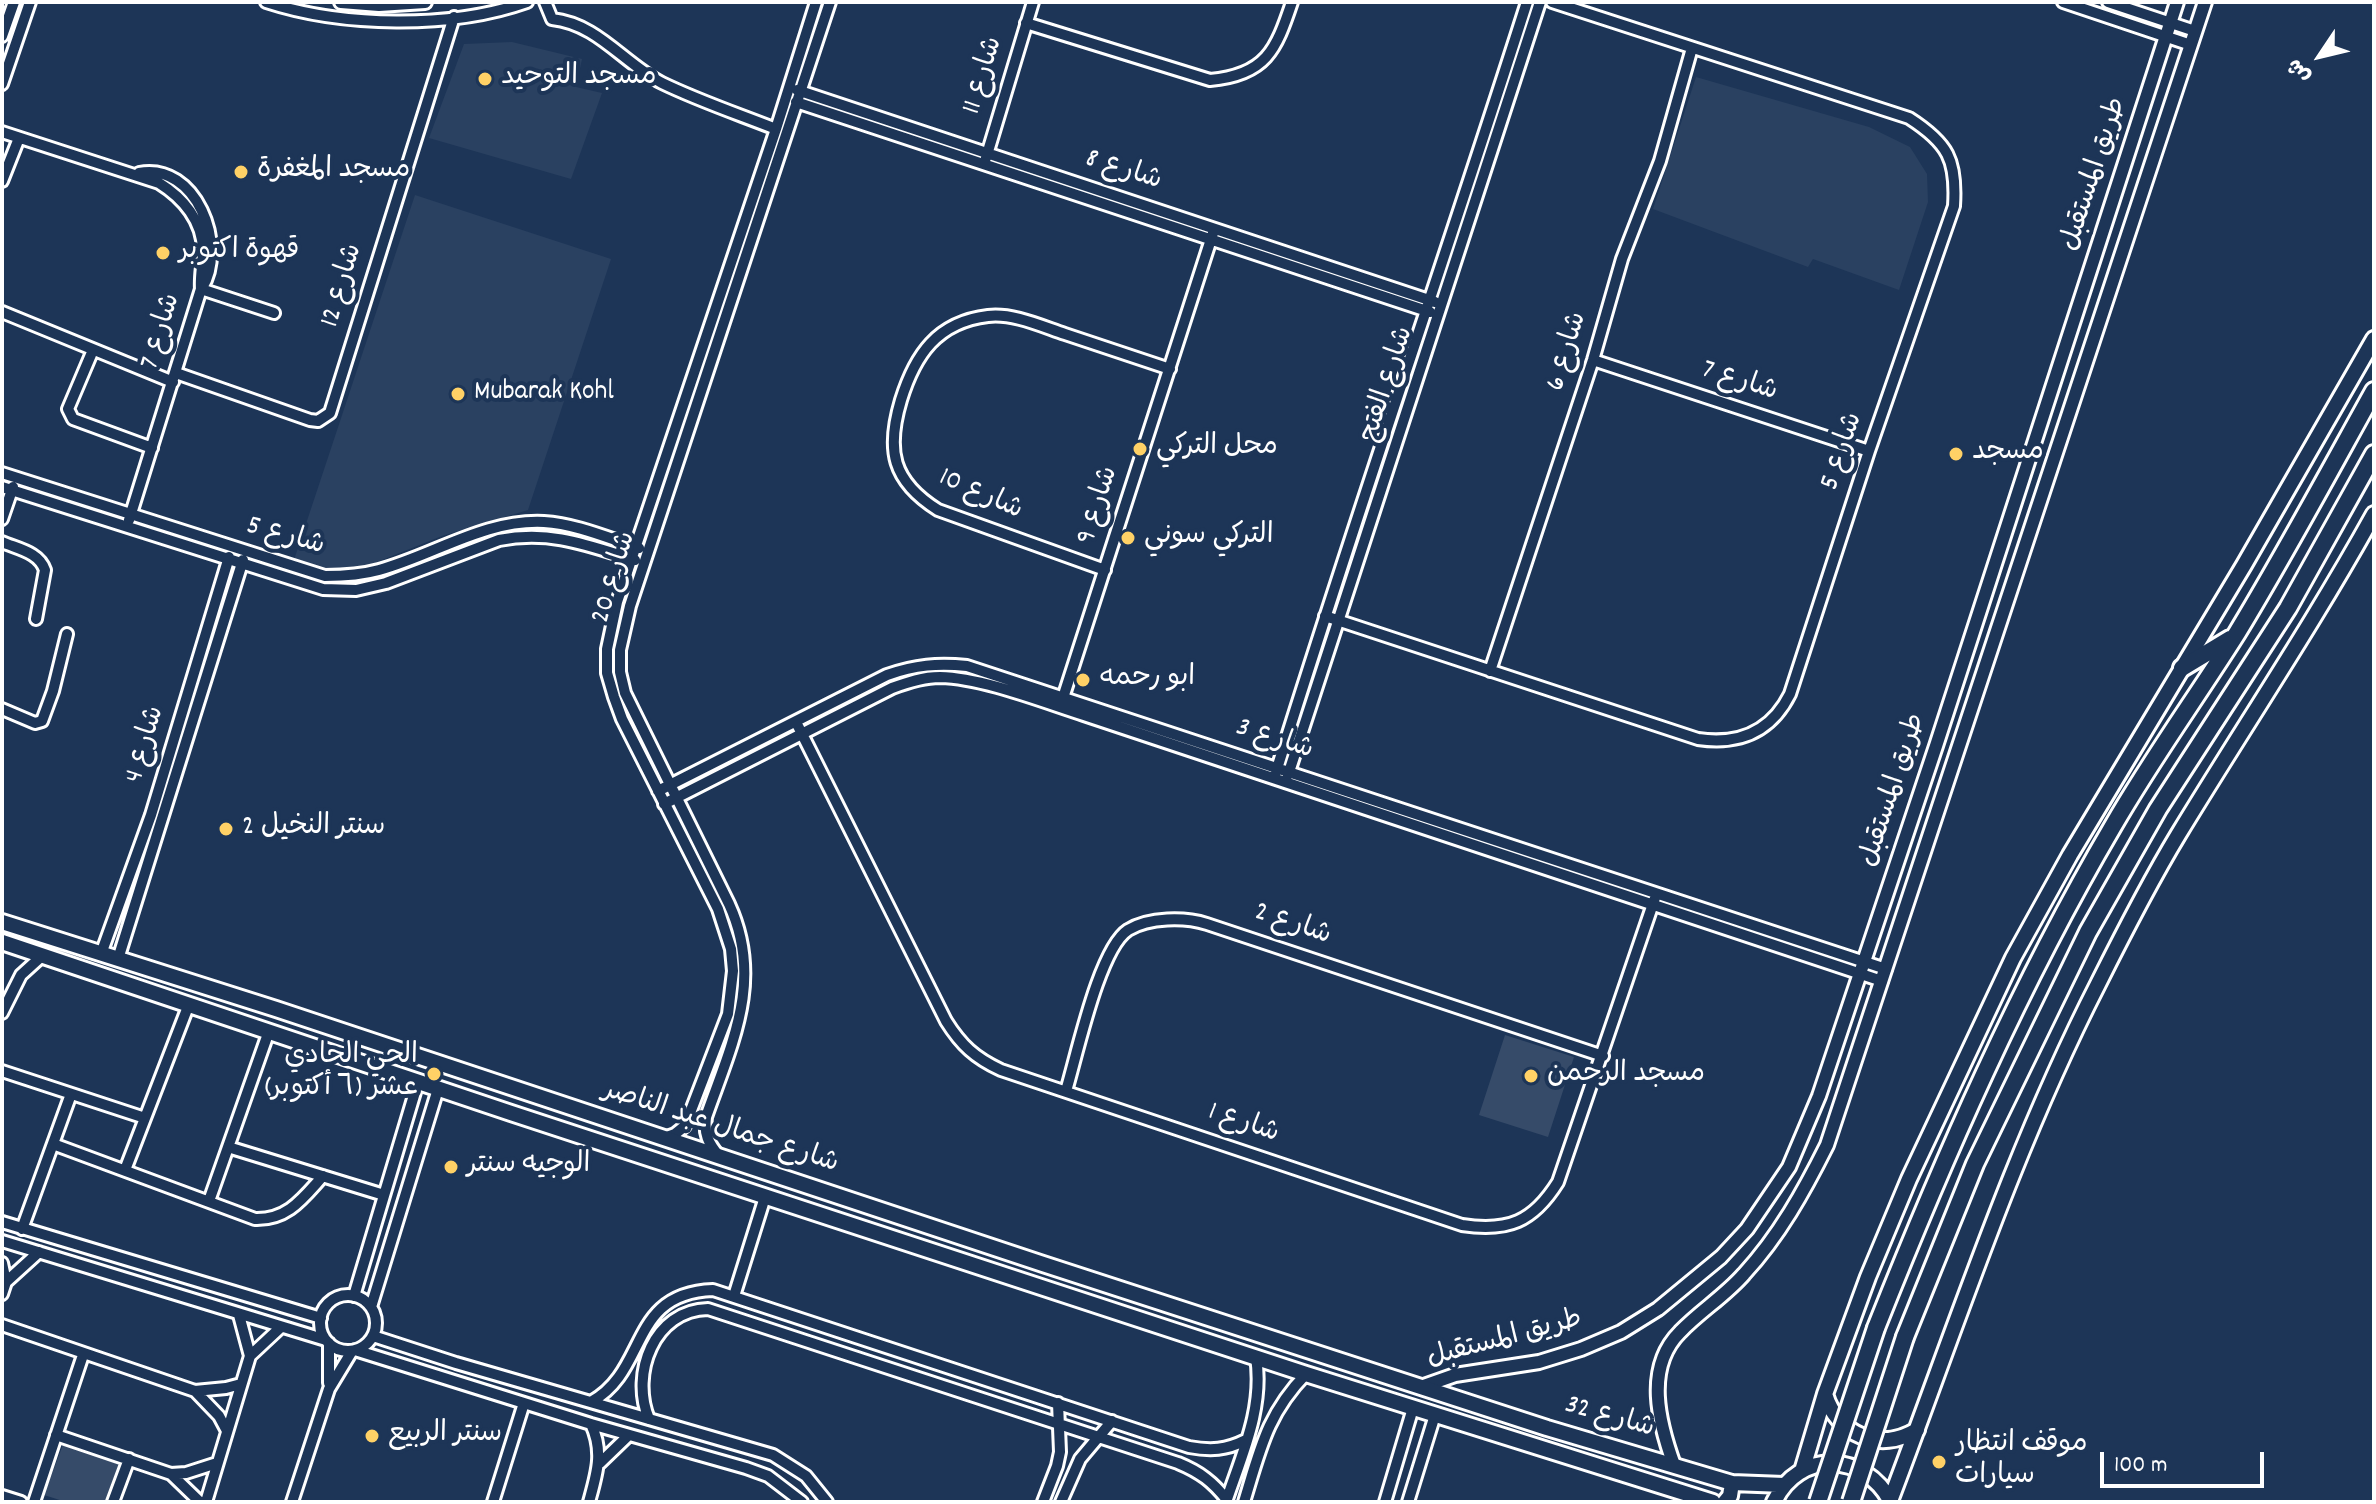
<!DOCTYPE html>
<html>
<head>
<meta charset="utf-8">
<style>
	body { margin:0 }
	#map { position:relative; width:2376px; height:1504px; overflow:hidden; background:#1d3557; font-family:Dekko,"Playpen Sans Arabic",sans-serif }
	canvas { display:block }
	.frame { position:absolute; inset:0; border:4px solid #fff; pointer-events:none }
	.north { position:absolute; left:2280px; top:16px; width:80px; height:80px; -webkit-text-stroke:6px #1d3557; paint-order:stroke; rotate:235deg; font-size:22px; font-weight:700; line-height:32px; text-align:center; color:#fff }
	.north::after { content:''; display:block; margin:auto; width:28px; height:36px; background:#fff; clip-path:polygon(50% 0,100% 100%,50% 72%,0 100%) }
	.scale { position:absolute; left:2100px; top:1452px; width:164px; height:36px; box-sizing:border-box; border:4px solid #fff; border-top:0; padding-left:10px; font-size:24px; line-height:28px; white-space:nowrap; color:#fff; -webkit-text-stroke:6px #1d3557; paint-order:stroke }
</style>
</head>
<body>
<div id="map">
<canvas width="2376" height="1504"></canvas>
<div class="frame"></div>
<div class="north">ش</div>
<div class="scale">100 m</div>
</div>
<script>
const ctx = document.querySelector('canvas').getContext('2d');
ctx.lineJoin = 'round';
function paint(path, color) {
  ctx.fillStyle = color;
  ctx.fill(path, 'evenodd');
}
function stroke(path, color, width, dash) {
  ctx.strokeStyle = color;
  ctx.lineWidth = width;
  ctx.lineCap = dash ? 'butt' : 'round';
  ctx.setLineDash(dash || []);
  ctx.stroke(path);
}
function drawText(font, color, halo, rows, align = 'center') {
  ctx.font = font + ' Dekko,"Playpen Sans Arabic",sans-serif';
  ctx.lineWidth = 8;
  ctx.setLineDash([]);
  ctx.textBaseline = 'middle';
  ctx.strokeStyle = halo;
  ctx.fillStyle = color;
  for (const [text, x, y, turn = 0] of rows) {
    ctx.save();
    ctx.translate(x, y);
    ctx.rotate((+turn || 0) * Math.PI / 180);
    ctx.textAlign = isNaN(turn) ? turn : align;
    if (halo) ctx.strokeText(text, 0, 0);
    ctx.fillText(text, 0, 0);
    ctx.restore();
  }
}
paint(new Path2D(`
	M512,42L582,59L576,87L602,93L571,179L429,138L464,44Z
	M1696,77L1869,127L1910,147L1927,174L1928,202L1899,290L1813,259L1808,267L1653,209Z
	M415,195L611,259L528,510L442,536L357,570L321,571L294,560Z`), '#2a4161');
paint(new Path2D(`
	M1505,1035L1574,1057L1548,1137L1479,1115Z
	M64,1442L120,1465L106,1502H66L44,1495Z`), '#364b69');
const minor = new Path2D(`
	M266,2C342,27 451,29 527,2
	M545,2L552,19C598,24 623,63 662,83C699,101 738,114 776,129
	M2063,2L2191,45
	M2108,2L2195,31
	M1026,23L1210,80C1266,75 1276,50 1292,2
	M2,36L14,2
	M2,84L30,2
	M797,90L1435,302
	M796,102L1430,312
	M2,132L159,183C183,198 203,221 203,251C203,264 200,276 201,289L129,520
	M986,158L1033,2
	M139,173C196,162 228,245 202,288
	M2,181L19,138
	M201,289L274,313
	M2,312L173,382
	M93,350L68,409L73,419L152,448
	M1593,360L1869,451
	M176,373L310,420L318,421L330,413L454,17
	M2,473L325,576C343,576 361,575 379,570C434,555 485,519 544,522C576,524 608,538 639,548
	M2,487L323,589L356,590L386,583L499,540C550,530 587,545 635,560
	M2,519L13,487
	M2,542C18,549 39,552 45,570L36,619
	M1105,570L938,510C892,481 886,450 901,400C915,355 937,322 988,316C1013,313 1041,326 1065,334C1100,346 1135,357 1170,369
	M1325,616L1698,739C1739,745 1771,732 1790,694L1869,451L1954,206C1957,160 1948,143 1909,118L1552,2
	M1490,671L1593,360L1622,259L1660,161L1692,48
	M1062,701L1213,233
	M2,709L35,723L42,721L53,691L67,634
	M796,722L946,1021C961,1045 975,1058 1001,1070L1462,1225C1508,1232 1533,1222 1558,1182L1656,895
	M1276,772C1356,514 1445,259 1527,2
	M1288,775L1540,2
	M658,791L887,675C915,665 938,663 967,666L1886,969
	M664,804L892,688C908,682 923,677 940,677C983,678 1043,702 1084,715L1882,981
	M101,954L151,815L229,557
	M118,959L243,560
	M2,1013L21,975L43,955
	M2,1071L145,1118
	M1066,1091C1077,1055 1099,949 1128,930C1149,917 1185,917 1207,924L1603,1056
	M664,1138L675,1134L685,1126L728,1014L733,971L731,949L718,909L622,719L614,697L607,673V649L617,602L776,129L816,2
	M53,1144L255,1219C288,1220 303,1198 323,1176
	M228,1147L384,1195
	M719,1156C708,1143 704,1134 706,1117C732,1043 764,980 729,904L625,693L620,672V650L630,606L830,2
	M125,1170L189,1004
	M209,1201L269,1031
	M2,1222L321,1318
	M22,1229L71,1094
	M2,1241L326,1340
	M2,1263L6,1282L2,1294
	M6,1282L39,1252
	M320 1323a28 28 0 1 1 56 0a28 28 0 1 1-56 0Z
	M354,1296L418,1082
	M734,1296L765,1197
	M371,1307L438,1089
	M239,1315L250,1356
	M2,1325L195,1391L226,1388L241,1384
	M373,1336L456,1363L773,1455L806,1476L827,1502
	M329,1343V1383
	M355,1350L591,1424L746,1468L768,1476L802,1502
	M195,1391L219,1416L227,1431
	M591,1402C649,1370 628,1293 713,1290L1189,1447C1211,1451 1226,1450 1246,1440
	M649,1419C630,1374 654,1310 708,1309L1178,1463C1200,1472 1213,1482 1227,1500
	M56,1435L171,1474L200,1502
	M600,1463L629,1435
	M171,1474L186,1473L217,1463
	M2,1496L21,1502
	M34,1502L83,1355
	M113,1502L129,1459
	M206,1502L250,1356L281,1327
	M292,1502L329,1389L352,1351
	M493,1502L524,1403
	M589,1502C597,1473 604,1452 591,1424
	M1043,1502L1057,1466L1060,1452L1058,1403
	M1061,1502L1080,1459L1112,1421
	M1226,1502C1242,1454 1264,1408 1256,1357
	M1244,1502C1260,1450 1267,1414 1306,1374
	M1385,1502L1413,1408
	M1408,1502L1435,1415`);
const tertiary = new Path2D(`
	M341,2L379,5L425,2
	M1421,1387L1455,1375L1539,1362L1581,1349L1621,1332L1658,1309L1721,1257L1747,1229L1789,1167L1819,1096L1936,746L2177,2
	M1674,1465C1659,1423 1644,1368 1680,1332C1700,1311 1725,1296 1744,1274C1779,1236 1804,1191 1827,1145L2205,2`);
const secondary = new Path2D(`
	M2,922L276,1009L1043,1264L1547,1428L1732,1483L1784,1485
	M2,942L511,1113L1306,1374L1713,1502
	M1825,1394C1837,1435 1880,1453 1917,1430
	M1802,1471L1825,1394L1868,1277L1909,1179L2013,958L2070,855L2244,565L2374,339
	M1890,1501C1956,1327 2013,1150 2098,984C2123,934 2149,883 2178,835C2243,728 2313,624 2374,514
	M1725,1502L1730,1496L1732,1483
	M1774,1502C1799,1449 1865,1452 1891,1502`);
const trunk = new Path2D(`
	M2182,668L2230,639
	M1876,1328C1944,1157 2019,986 2113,826C2151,760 2196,698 2237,633C2285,554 2329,472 2374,391
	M1905,1337L1975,1164L2088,932L2158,809L2288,608L2374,454`);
stroke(minor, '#fff', 16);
stroke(tertiary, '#fff', 18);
stroke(secondary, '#fff', 20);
stroke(trunk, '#fff', 22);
stroke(minor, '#1d3557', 10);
stroke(tertiary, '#1d3557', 12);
stroke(secondary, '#1d3557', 14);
stroke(trunk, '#1d3557', 16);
const trunkBridge = new Path2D(`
	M1818,1502L1876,1328
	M1851,1502L1905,1337`);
stroke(trunkBridge, '#fff', 22, []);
stroke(trunkBridge, '#1d3557', 16);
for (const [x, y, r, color] of [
	[485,79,8,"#ffd166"],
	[241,172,8,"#ffd166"],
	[163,253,8,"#ffd166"],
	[458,394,8,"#ffd166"],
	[1140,449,8,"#ffd166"],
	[1956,454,8,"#ffd166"],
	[1128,538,8,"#ffd166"],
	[1083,680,8,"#ffd166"],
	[226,829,8,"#ffd166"],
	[434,1074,8,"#ffd166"],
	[1531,1076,8,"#ffd166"],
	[451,1167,8,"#ffd166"],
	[372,1436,8,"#ffd166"],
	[1939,1462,8,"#ffd166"]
]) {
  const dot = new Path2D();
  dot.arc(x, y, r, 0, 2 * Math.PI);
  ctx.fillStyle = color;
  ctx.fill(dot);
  stroke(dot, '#1d3557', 3);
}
drawText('28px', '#fff', '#1d3557', [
	["شارع 11",985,76,-73],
	["شارع 8",1123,172,18],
	["طريق المستقبل",2096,175,-72],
	["شارع 12",344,286,-73],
	["شارع 7",163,332,-73],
	["شارع 6",1569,352,-73],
	["شارع 7",1739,383,18],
	["شارع الفتح",1389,385,-72],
	["شارع 5",1844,452,-71],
	["شارع 10",980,496,24],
	["شارع 9",1100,506,-72],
	["شارع 5",285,538,16],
	["شارع 20",616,578,-73],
	["شارع 3",1274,741,18],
	["شارع 4",147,745,-73],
	["طريق المستقبل",1895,791,-72],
	["شارع 2",1292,926,19],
	["شارع 1",1243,1125,19],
	["شارع جمال عبد الناصر",720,1129,18],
	["طريق المستقبل",1505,1341,-15],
	["شارع 32",1609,1419,16]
]);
drawText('28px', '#fff', '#1d3557', [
	["مسجد التوحيد",501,79],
	["مسجد المغفرة",257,172],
	["قهوة اكتوبر",179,253],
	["Mubarak Kohl",474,394],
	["محل التركي",1156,449],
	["مسجد",1972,454],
	["التركي سوني",1144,538],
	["ابو رحمه",1099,680],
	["سنتر النخيل 2",242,829],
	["الحي الحادي",418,1058,"right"],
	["عشر (٦ أكتوبر)",418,1090,"right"],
	["مسجد الرحمن",1547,1076],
	["الوجيه سنتر",467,1167],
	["سنتر الربيع",388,1436],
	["موقف انتظار",1955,1446],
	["سيارات",1955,1478]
], 'left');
</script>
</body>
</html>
